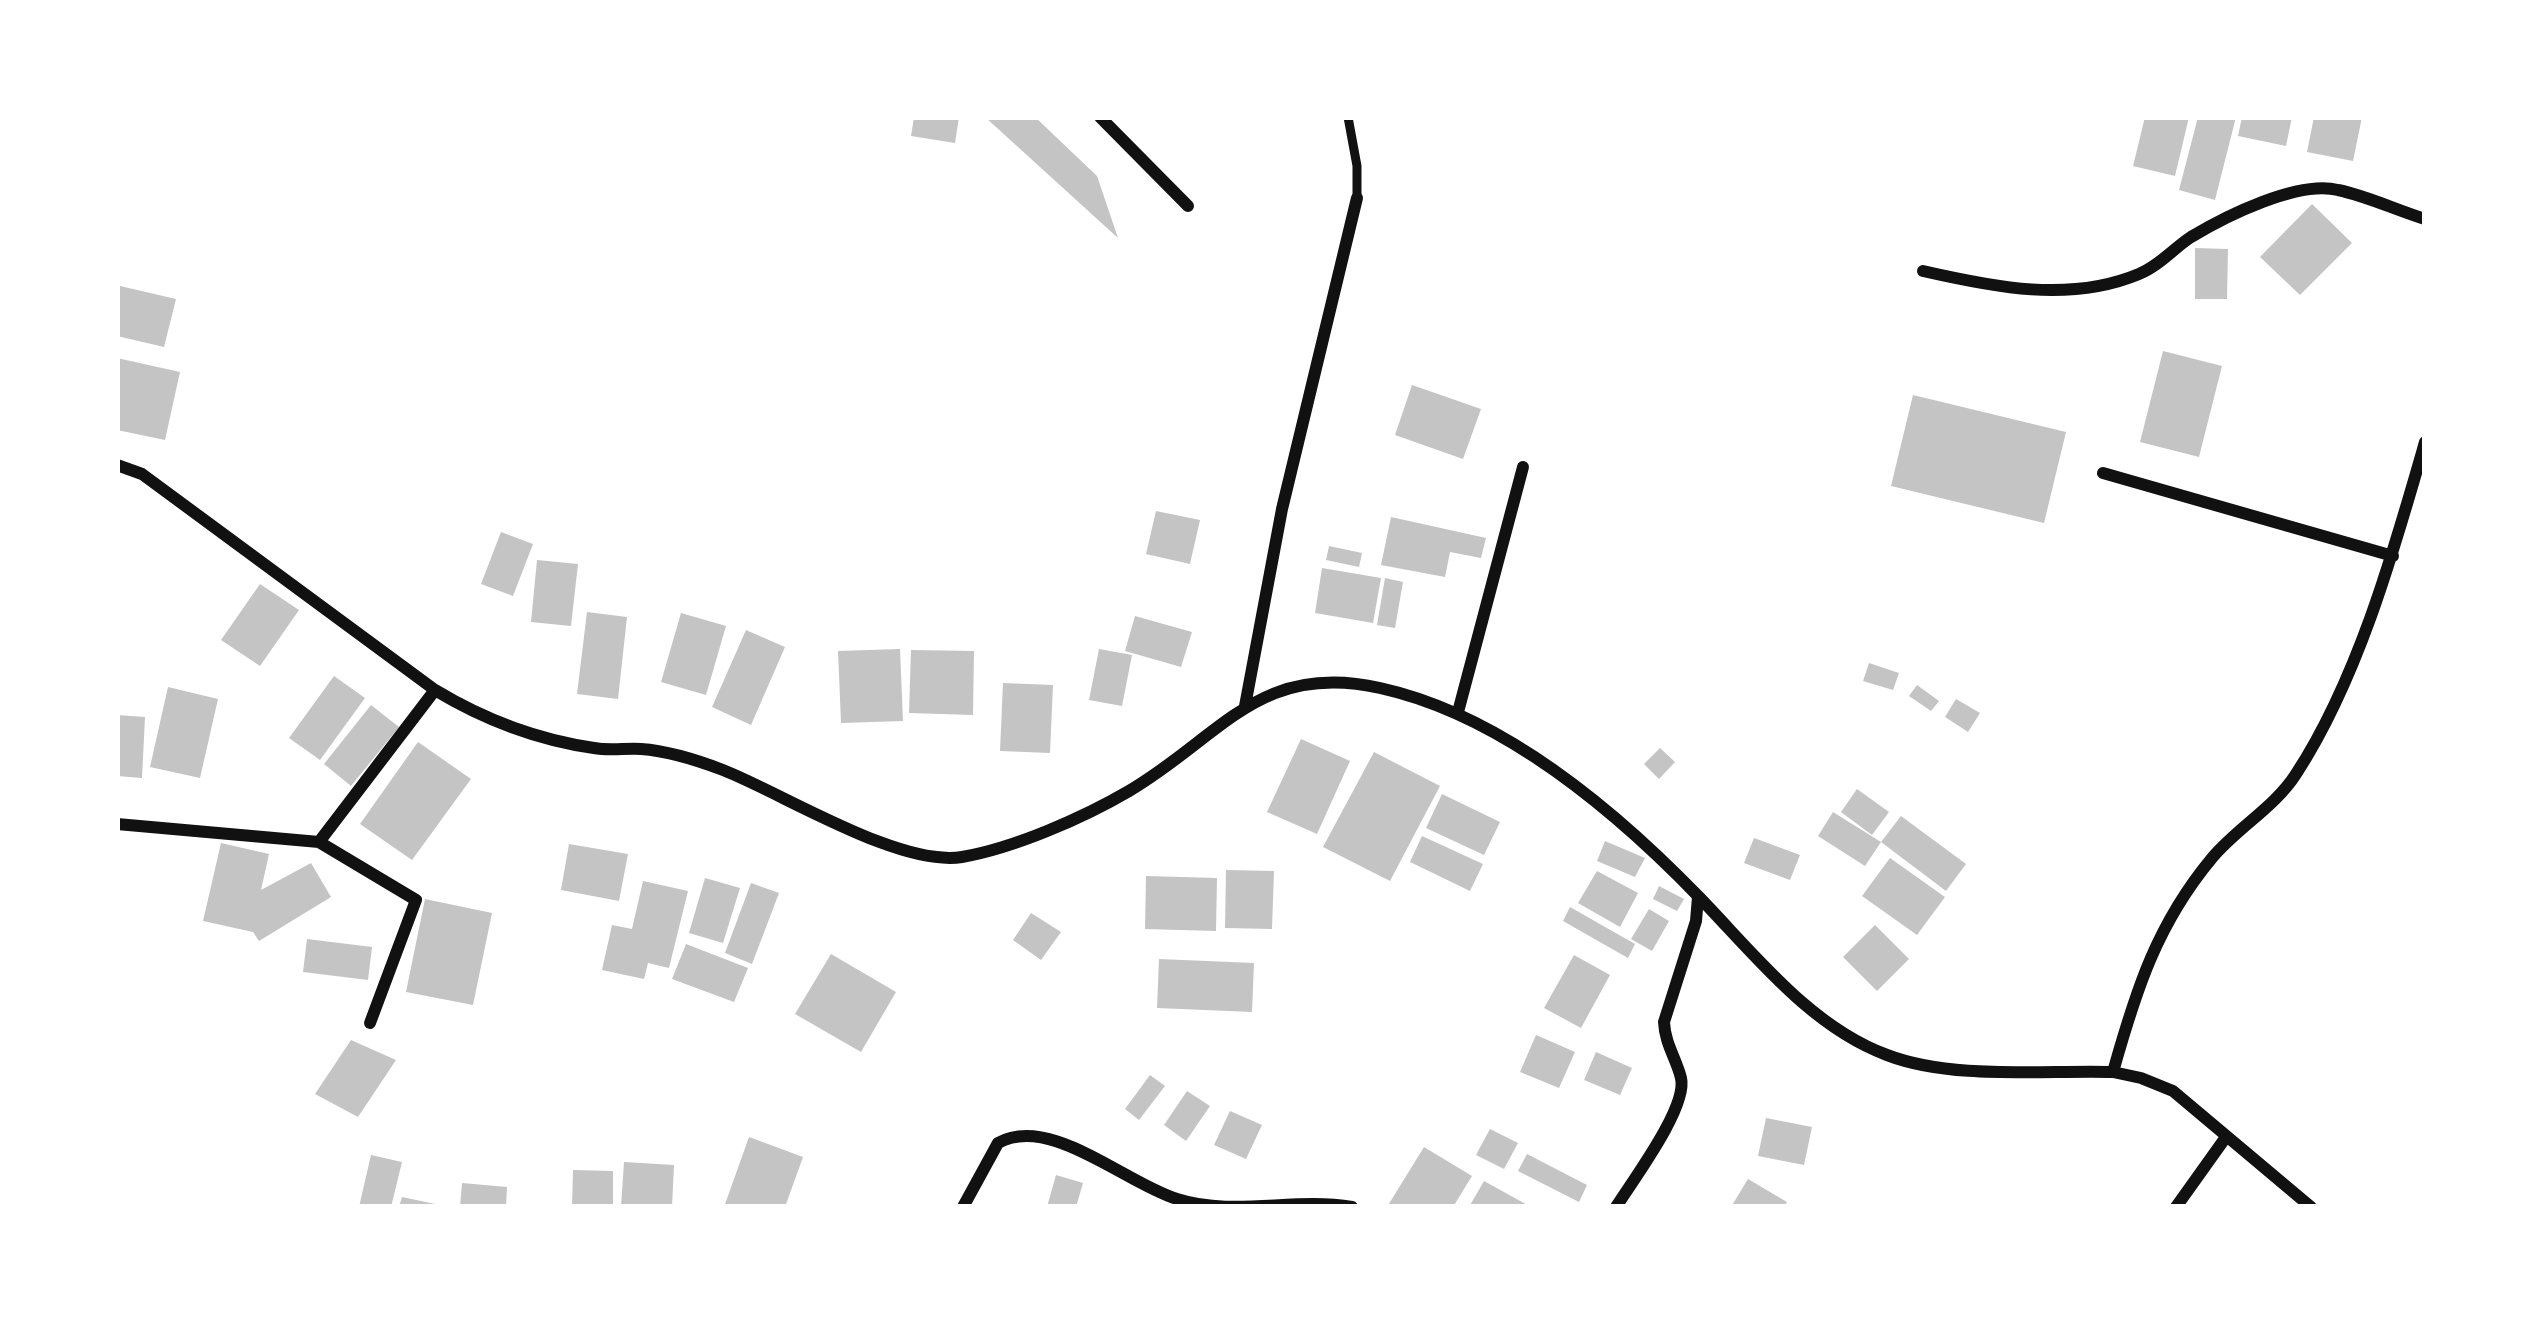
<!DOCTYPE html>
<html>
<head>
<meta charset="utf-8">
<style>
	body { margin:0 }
	#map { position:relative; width:2542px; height:1324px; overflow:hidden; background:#fff; font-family:Jost,sans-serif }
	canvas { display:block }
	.frame { position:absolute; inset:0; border:120px solid #fff; pointer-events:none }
</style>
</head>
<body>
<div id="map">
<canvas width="2542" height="1324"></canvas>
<div class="frame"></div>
</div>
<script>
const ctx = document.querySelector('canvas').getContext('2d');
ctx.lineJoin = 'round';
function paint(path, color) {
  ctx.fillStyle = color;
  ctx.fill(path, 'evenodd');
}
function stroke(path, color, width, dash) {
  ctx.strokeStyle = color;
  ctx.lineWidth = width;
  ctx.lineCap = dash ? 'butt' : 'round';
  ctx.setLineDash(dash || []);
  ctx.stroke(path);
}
paint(new Path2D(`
	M914,117H959L955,143L911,136Z
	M985,117H1035L1097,176L1118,238Z
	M2145,117H2189L2175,176L2133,166Z
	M2198,117H2236L2215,200L2179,190Z
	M2242,117H2292L2286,146L2238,136Z
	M2314,117H2362L2353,161L2307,152Z
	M2312,204L2352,243L2300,295L2260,257Z
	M2195,248L2228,249L2227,299H2195Z
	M120,286L176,299L164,347L117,336Z
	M2163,351L2222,366L2199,457L2140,442Z
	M117,358L180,372L165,440L117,430Z
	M1412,385L1481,409L1463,459L1395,435Z
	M1913,395L2066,432L2044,523L1891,486Z
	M1156,511L1200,520L1190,564L1146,554Z
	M1391,517L1486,538L1481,558L1450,552L1445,577L1381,565Z
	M501,532L533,544L513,596L481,584Z
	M1329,546L1362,553L1359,567L1326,560Z
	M537,560L578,564L571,626L531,622Z
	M1322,568L1381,578L1373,623L1315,613Z
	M1385,578L1403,582L1395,628L1377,625Z
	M260,584L299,610L260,666L221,640Z
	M587,612L627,617L618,699L577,694Z
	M681,613L726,626L706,695L661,682Z
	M1135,616L1192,632L1181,667L1125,651Z
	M746,630L785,647L751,725L712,707Z
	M900,649L903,721L841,723L838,651Z
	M1099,649L1132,655L1122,706L1089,700Z
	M911,650L974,651L973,715L909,713Z
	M1869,663L1899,673L1893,690L1863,681Z
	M334,676L365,698L320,760L289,738Z
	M1003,683L1053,685L1050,753L1000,751Z
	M1917,685L1939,701L1931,711L1909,696Z
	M168,687L218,699L200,778L150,767Z
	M1956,699L1980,713L1968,732L1945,717Z
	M371,705L399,727L351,786L324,764Z
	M117,715L145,717L142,778L117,776Z
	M1301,739L1350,761L1317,834L1267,812Z
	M418,742L471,779L412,860L360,824Z
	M1660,748L1675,762L1659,779L1644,764Z
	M1374,752L1440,786L1390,881L1323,847Z
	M1857,789L1889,812L1872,835L1841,812Z
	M1442,794L1500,822L1484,855L1426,828Z
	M1833,812L1881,842L1865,866L1818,836Z
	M1901,816L1966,864L1946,891L1881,842Z
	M1422,836L1483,864L1470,891L1410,862Z
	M1754,838L1800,855L1790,880L1744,863Z
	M1605,841L1645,858L1635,877L1597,861Z
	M221,843L269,854L261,890L311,863L331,897L259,941L253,932L203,921Z
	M569,844L628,854L619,901L561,890Z
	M1890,858L1945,897L1917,935L1862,896Z
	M1226,870L1274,871L1272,929L1225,928Z
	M1597,871L1638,893L1620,927L1578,903Z
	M1146,876L1217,878L1216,931L1145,929Z
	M705,878L740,888L723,943L689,933Z
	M643,881L688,891L669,968L648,963L644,979L602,970L612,925L632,929Z
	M751,883L779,893L752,964L725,953Z
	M1659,886L1684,899L1677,911L1653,899Z
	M425,899L492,913L473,1005L406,992Z
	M1570,907L1635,944L1628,958L1563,921Z
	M1649,909L1669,921L1652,951L1631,939Z
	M1031,913L1061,932L1041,960L1013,940Z
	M1875,925L1909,959L1877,991L1843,957Z
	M307,939L372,947L368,980L303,972Z
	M686,944L748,968L734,1002L672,979Z
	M831,954L896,992L861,1052L795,1014Z
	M1574,955L1610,975L1581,1028L1544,1008Z
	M1159,959L1254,963L1252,1012L1157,1008Z
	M1536,1035L1575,1052L1559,1088L1520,1072Z
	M351,1040L396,1060L358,1117L315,1094Z
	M1596,1052L1632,1068L1620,1095L1584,1080Z
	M1150,1075L1165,1086L1139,1120L1125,1109Z
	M1187,1091L1210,1106L1186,1141L1164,1125Z
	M1230,1111L1262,1125L1246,1159L1214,1145Z
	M1766,1118L1812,1127L1804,1165L1758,1156Z
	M1490,1129L1518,1143L1504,1169L1476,1155Z
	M749,1137L803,1157L785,1207H724Z
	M1424,1147L1472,1176L1453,1207H1387Z
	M1527,1154L1587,1185L1579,1202L1518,1171Z
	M371,1155L402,1162L391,1207H359Z
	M624,1162L674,1165L672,1207H621Z
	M573,1170L613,1171V1207H572Z
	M1056,1175L1083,1183L1076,1207H1047Z
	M1748,1179L1787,1202L1784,1207H1731Z
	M1484,1181L1531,1207H1469Z
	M462,1183L507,1187L506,1207H460Z
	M402,1197L440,1205V1207H399Z`), '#c4c4c4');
stroke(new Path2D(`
	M1348,117L1357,166V198`), '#111', 9);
stroke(new Path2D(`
	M1100,117L1188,206
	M1923,271C1993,287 2070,303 2139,274C2159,266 2174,248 2191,237C2226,216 2298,180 2338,190C2367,196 2396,210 2425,219
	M117,465L142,474L435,690C483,719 538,740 594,748C609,751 626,748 641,749C669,751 697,760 723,770C784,794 899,867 962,857C1014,848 1083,818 1129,791C1221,737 1259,661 1380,688C1503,715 1615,810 1700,898C1755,955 1811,1027 1887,1055C1952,1080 2043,1070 2113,1072L2141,1078L2173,1091L2311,1207
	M2103,473L2393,556
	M1245,706L1282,509L1357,198
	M1458,712L1523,467
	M117,824L319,842L435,690
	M319,842L416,900L370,1023
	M2113,1072C2136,990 2157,924 2212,858C2237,828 2275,807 2296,774C2358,679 2394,550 2425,442
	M963,1207L998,1143C1050,1114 1125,1183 1177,1199C1233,1217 1295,1197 1352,1207
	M1616,1207C1633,1180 1688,1107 1681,1078C1676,1058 1665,1044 1664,1022L1696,921L1698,897
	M2176,1207L2226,1137`), '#111', 12);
</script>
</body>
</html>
